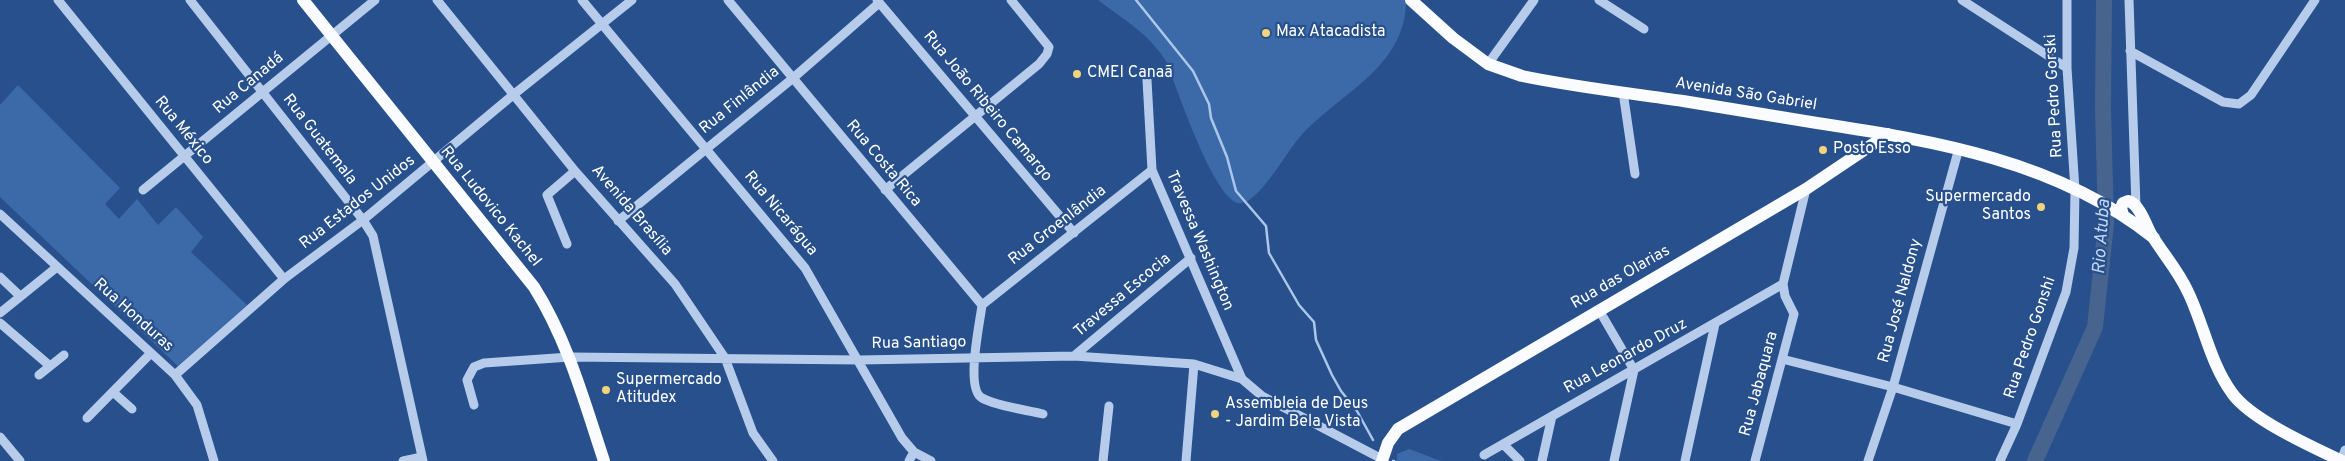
<!DOCTYPE html>
<html>
<head>
<meta charset="utf-8">
<style>
	body { margin:0 }
	canvas { display:block; background:#27508c }
</style>
</head>
<body>
<canvas width="2345" height="461"></canvas>
<script>
const ctx = document.querySelector('canvas').getContext('2d');
ctx.lineJoin = 'round';
function paint(path, color) {
  ctx.fillStyle = color;
  ctx.fill(path, 'evenodd');
}
function stroke(path, color, width, dash) {
  ctx.strokeStyle = color;
  ctx.lineWidth = width;
  ctx.lineCap = dash ? 'butt' : 'round';
  ctx.setLineDash(dash || []);
  ctx.stroke(path);
}
function drawText(font, color, halo, rows, align = 'center') {
  ctx.font = font + ' Overpass,sans-serif';
  ctx.lineWidth = 4.5;
  ctx.setLineDash([]);
  ctx.textBaseline = 'middle';
  ctx.strokeStyle = halo;
  ctx.fillStyle = color;
  for (const [text, x, y, turn = 0] of rows) {
    ctx.save();
    ctx.translate(x, y);
    ctx.rotate((+turn || 0) * Math.PI / 180);
    ctx.textAlign = isNaN(turn) ? turn : align;
    if (halo) ctx.strokeText(text, 0, 0);
    ctx.fillText(text, 0, 0);
    ctx.restore();
  }
}
paint(new Path2D(`
	M1098,0H1406C1406,69 1338,93 1299,138C1287,151 1257,207 1238,203C1213,197 1177,89 1167,63C1150,34 1124,20 1098,0Z
	M18,85L120,188L105,204L119,219L137,199L158,225L176,207L203,237L191,252L247,305L178,366L0,197V105Z
	M1409,449L1441,461H1397V454Z`), '#3c6aa9');
stroke(new Path2D(`
	M1136,0L1193,71L1209,104L1211,118L1227,157L1236,191L1266,226L1269,253L1299,305L1314,322L1316,340L1332,375L1341,391L1357,411L1373,440
	M1393,461H1394`), '#abc7ea', 2.5);
stroke(new Path2D(`
	M2035,461L2095,327L2106,224L2103,109L2104,0`), '#47648f', 16);
stroke(new Path2D(`
	M58,0L284,279
	M190,0L363,220L373,236L423,461
	M437,0L575,171L675,284L725,358L753,433L773,461
	M582,0L805,268L902,438L914,452L931,461
	M728,0L982,305C980,323 965,389 982,398C996,406 1027,410 1043,414
	M877,0L1074,233
	M1599,0L1644,29
	M1962,0L2067,68
	M2129,0L2136,206
	M2130,51L2223,102L2239,104L2251,95L2315,0
	M1488,64L1534,0
	M1147,80L1152,170L1242,379
	M1623,92L1635,174
	M143,190L375,0
	M885,190L1039,64L1047,54L1049,47L1011,0
	M0,214L175,375L197,405L214,461
	M618,221L792,79L879,3
	M567,244L547,195L575,171
	M0,277L20,296
	M982,305L1152,170
	M1599,310L1634,370L1614,461
	M0,313L57,267
	M0,323L50,366
	M1074,356L1191,258
	M1782,359L1893,387L2017,424
	M39,375L64,355
	M175,375L284,279L363,220L513,95L632,0
	M113,392L132,409
	M474,405L467,380L474,367L484,363L570,357L860,360L1074,356L1194,364L1242,379L1262,396L1382,459
	M87,418L151,353
	M0,437L20,461
	M1503,444L1520,461
	M1484,455L1783,284
	M403,461L422,457
	M909,461L914,452
	M1103,461L1109,406
	M1186,461L1194,364
	M1542,461L1552,416
	M1685,461L1715,324
	M1755,461L1794,314L1785,296L1783,284L1806,189
	M1868,461L1893,387L1959,148
	M2000,461L2017,424L2066,292L2074,248L2075,190L2067,68V0
	M2341,461L2345,450`), '#b7ccea', 9);
stroke(new Path2D(`
	M303,0L534,287C568,341 584,401 604,461
	M1411,0L1453,38L1488,64L1522,76C1575,87 1629,93 1683,101C1728,108 1772,116 1817,123C1935,141 2058,161 2154,238
	M2123,215L2121,208L2123,203L2128,201C2139,203 2146,225 2151,234C2163,254 2178,270 2188,292C2204,325 2210,363 2232,393C2250,419 2312,447 2342,461
	M1382,461L1388,443L1398,429L1806,189L1888,134`), '#fafcff', 12);
for (const [x, y, r, color] of [
	[1266,33,5,"#f2d47c"],
	[1077,74,5,"#f2d47c"],
	[1823,150,5,"#f2d47c"],
	[2041,207,5,"#f2d47c"],
	[606,390,5,"#f2d47c"],
	[1215,414,5,"#f2d47c"]
]) {
  const dot = new Path2D();
  dot.arc(x, y, r, 0, 2 * Math.PI);
  ctx.fillStyle = color;
  ctx.fill(dot);
  stroke(dot, '#27508c', 2);
}
drawText('16px', '#fff', '#27508c', [
	["Max Atacadista",1276,33],
	["CMEI Canaã",1087,74],
	["Posto Esso",1833,150],
	["Supermercado",2031,198,"right"],
	["Santos",2031,216,"right"],
	["Supermercado",616,381],
	["Atitudex",616,399],
	["Assembleia de Deus",1225,405],
	["- Jardim Bela Vista",1225,423]
], 'left');
drawText('16px', '#fff', '#27508c', [
	["Rua Canadá",249,84,-40],
	["Avenida São Gabriel",1746,95,9],
	["Rua Pedro Gorski",2055,96,-93],
	["Rua Finlândia",740,101,-39],
	["Rua João Ribeiro Camargo",987,107,50],
	["Rua México",183,131,51],
	["Rua Guatemala",319,140,52],
	["Rua Costa Rica",883,164,50],
	["Rua Estados Unidos",358,203,-38],
	["Rua Ludovico Kachel",490,207,51],
	["Avenida Brasília",631,211,49],
	["Rua Nicarágua",780,214,50],
	["Rua Groenlândia",1058,226,-38],
	["Travessa Washington",1199,241,67],
	["Rua das Olarias",1621,278,-30],
	["Travessa Escocia",1123,296,-40],
	["Rua José Naldony",1901,301,-75],
	["Rua Honduras",133,316,42],
	["Rua Pedro Gonshi",2031,338,-71],
	["Rua Santiago",919,344,-1],
	["Rua Leonardo Druz",1626,357,-29],
	["Rua Jabaquara",1760,384,-75]
]);
drawText('italic 18px', '#c2d6f1', '#27508c', [
	["Rio Atuba",2103,237,-86]
]);
</script>
</body>
</html>
